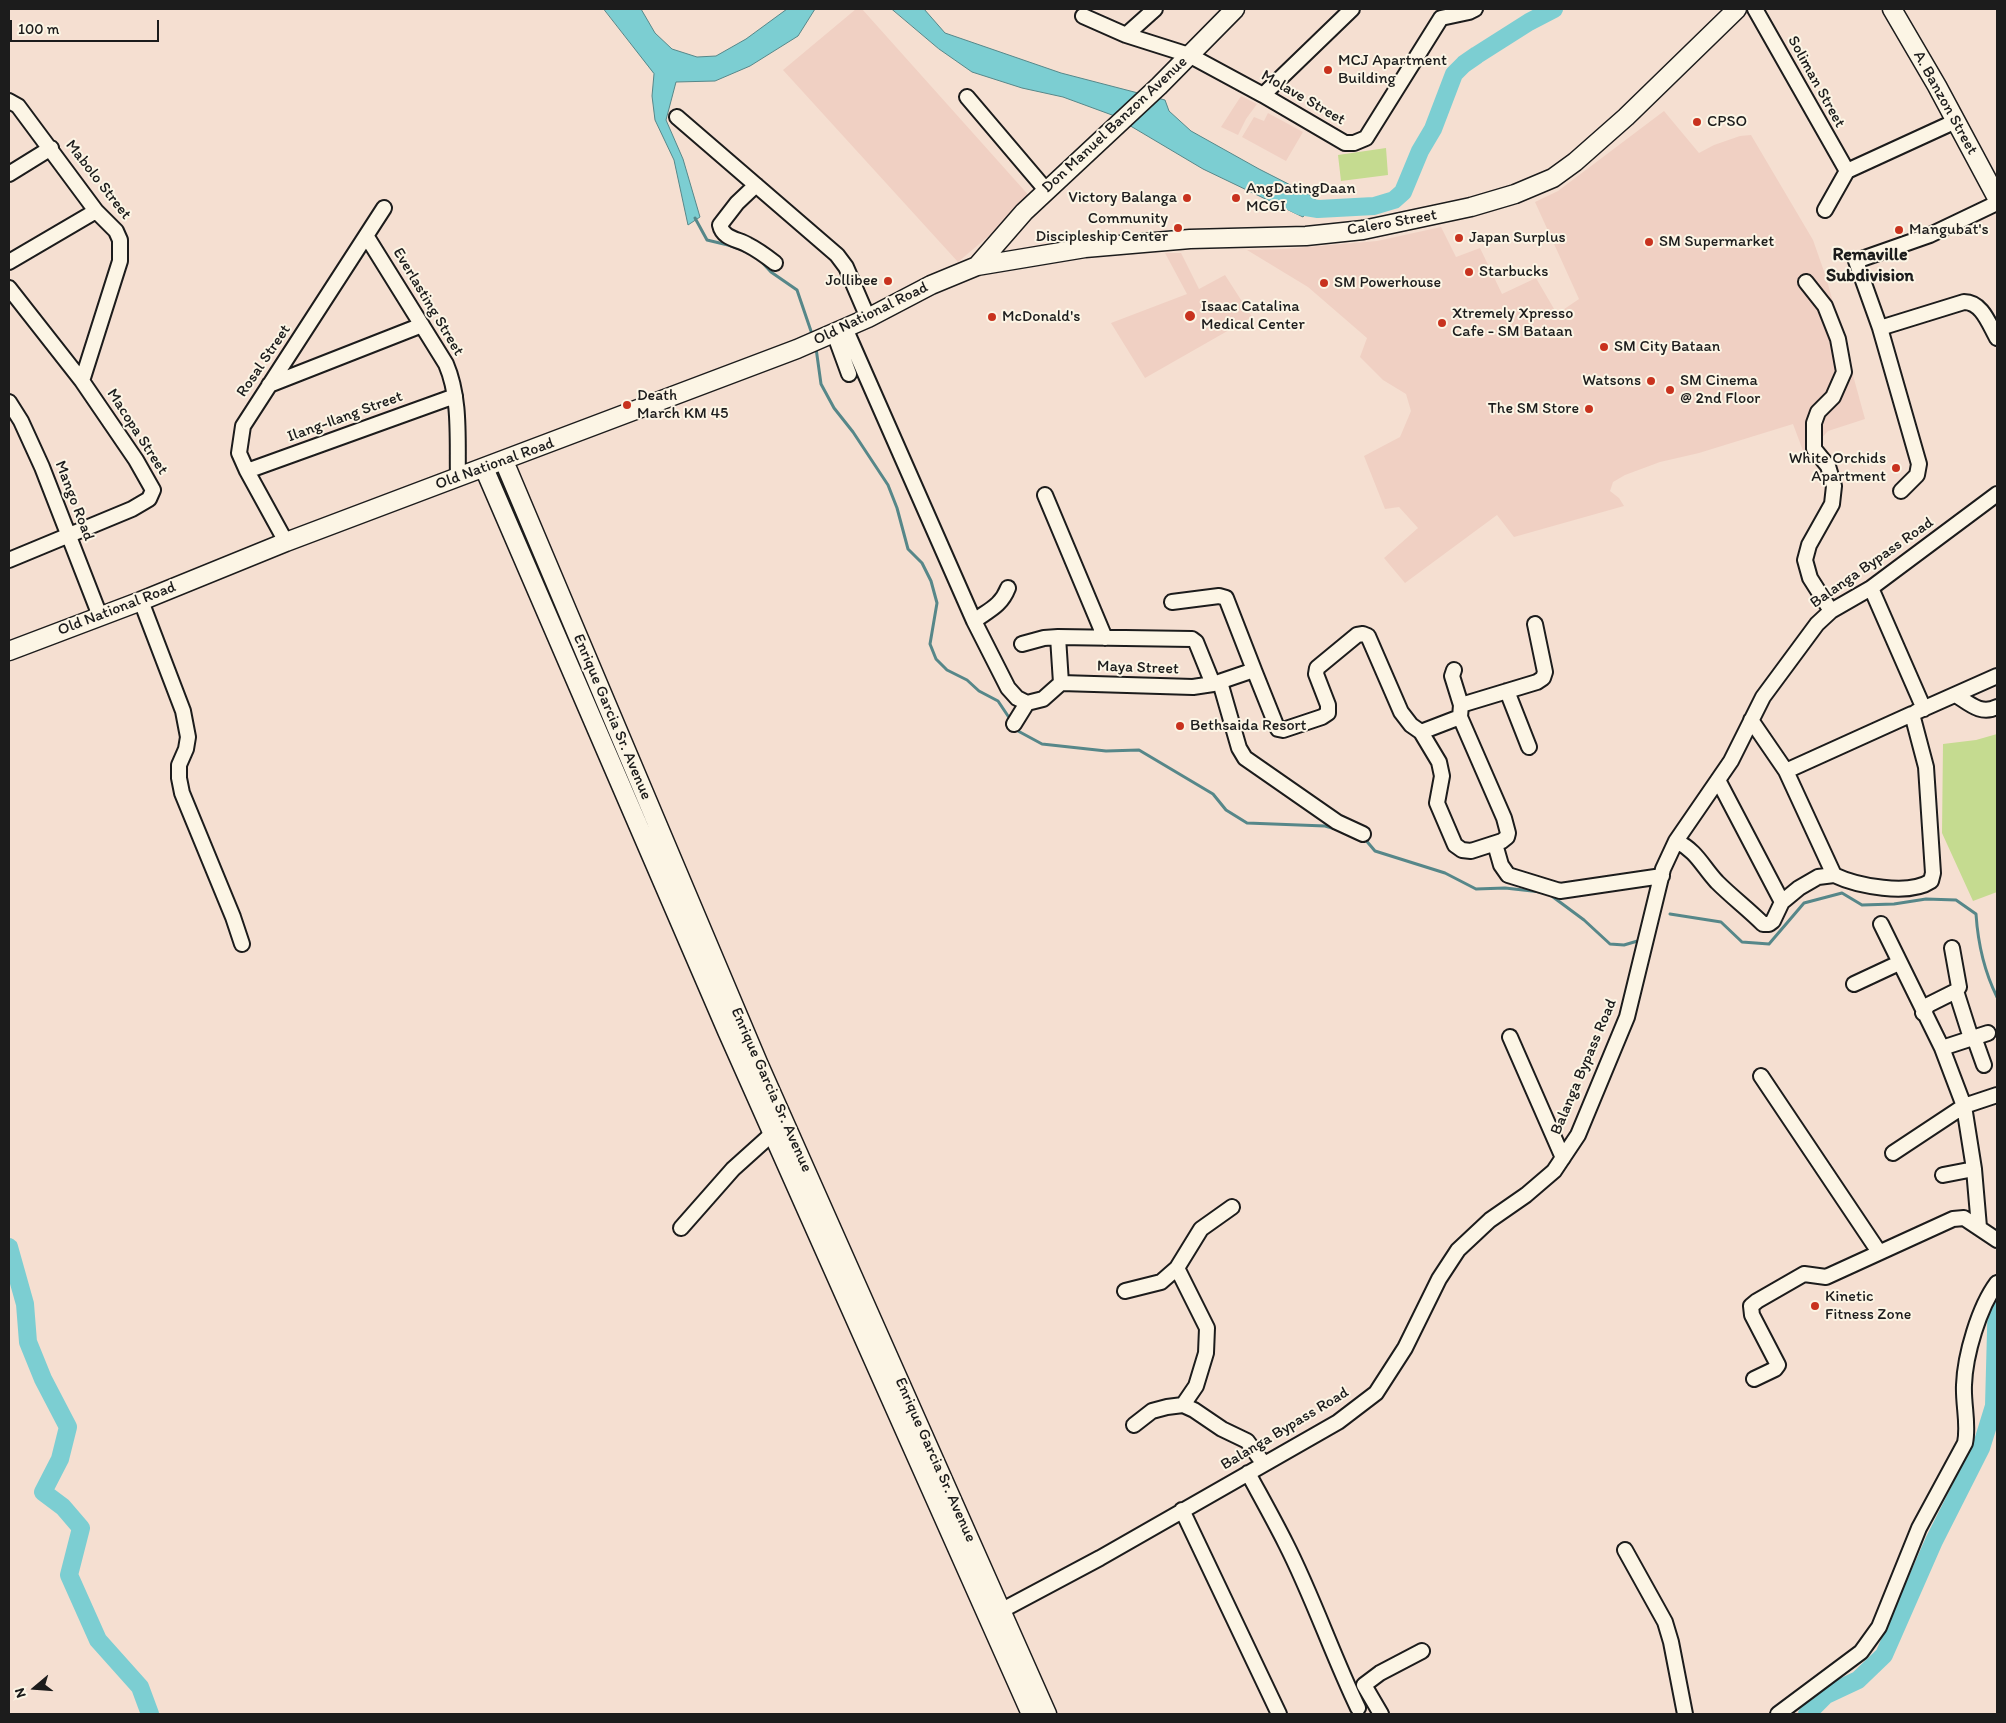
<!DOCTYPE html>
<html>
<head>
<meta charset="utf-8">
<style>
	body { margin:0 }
	#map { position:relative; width:2006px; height:1723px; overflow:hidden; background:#f5dfd1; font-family:Itim,sans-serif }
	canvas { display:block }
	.frame { position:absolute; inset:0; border:10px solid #1c1c1c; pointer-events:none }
	.north { position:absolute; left:10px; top:1663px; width:50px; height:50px; -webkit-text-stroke:4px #fcf5e5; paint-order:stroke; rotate:252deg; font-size:14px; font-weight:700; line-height:20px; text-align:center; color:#1c1c1c }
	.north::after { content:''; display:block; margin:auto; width:18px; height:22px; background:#1c1c1c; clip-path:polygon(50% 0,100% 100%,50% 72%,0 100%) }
	.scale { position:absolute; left:10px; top:20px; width:149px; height:22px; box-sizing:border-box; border:2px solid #1c1c1c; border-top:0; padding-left:6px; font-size:15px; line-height:18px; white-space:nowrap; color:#1c1c1c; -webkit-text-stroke:4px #fcf5e5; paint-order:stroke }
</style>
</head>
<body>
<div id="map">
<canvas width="2006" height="1723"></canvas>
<div class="frame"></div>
<div class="north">N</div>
<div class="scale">100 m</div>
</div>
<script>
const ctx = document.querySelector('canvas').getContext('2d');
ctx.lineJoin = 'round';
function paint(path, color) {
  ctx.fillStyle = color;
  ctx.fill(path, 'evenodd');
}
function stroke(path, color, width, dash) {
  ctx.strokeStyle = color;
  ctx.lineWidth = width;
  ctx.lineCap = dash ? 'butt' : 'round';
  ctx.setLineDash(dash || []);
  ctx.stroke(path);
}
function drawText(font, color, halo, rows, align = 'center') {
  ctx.font = font + ' Itim,sans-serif';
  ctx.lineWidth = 4;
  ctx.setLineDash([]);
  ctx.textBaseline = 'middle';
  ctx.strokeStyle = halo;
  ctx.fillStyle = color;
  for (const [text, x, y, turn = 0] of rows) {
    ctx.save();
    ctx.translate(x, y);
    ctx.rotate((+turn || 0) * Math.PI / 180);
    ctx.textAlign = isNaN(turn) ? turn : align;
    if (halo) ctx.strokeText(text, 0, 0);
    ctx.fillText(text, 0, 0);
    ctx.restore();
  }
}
paint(new Path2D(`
	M856,9H862L1032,199L958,262L783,70Z
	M1241,96L1257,104L1246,119L1238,135L1221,127Z
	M1664,111L1699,153L1714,145L1740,136L1751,135L1813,240L1826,277L1865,419L1828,431L1805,456L1793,424L1699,453L1660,462L1625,475L1613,482L1610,491L1619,498L1624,506L1514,537L1497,515L1405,583L1384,558L1418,528L1399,507L1385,509L1364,456L1400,437L1411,411L1406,394L1383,380L1360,357L1367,338L1308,287L1247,250L1284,249L1377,241L1441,227L1456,257L1480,248L1502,294L1536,278L1557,314L1579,299L1535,202L1558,191Z
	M1268,113L1303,132L1286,161L1242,137L1254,117L1264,121Z
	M1165,253H1181L1199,289L1225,275L1252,317L1145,378L1111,323L1187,294Z`), '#f0d0c3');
paint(new Path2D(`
	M1386,148L1388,175L1341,181L1338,155Z
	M1997,734V892L1973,901L1942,833L1943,744L1976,740Z`), '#c5db90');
const water = new Path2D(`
	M604,9H641L655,33L672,49L697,57L716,56L746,39L787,9H815L798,36L750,66L715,81L676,82L666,120L683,159L700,217L688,225L674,160L655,120L652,96L654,74Z
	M892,9H924L945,33L1061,73L1165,100L1169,111L1191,131L1259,169L1316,198L1303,217L1203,169L1112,115L1063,97L1022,88L972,72L939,49Z`);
paint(water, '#7cced2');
stroke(water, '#568789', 1);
stroke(new Path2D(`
	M695,218L707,240L728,245L746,251
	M759,259L771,272L797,290L813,337
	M816,348L821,384L834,408L853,432L888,485L897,508L908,549L922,563L931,581L937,603L930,644L936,659L947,670L967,680L979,691L998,701L1012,722
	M1015,727L1018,731L1042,744L1106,751L1139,750L1213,794L1226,810L1247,823L1325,826L1339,830
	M1364,838L1375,851L1445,873L1476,889L1505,888L1541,892
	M1549,894L1584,920L1610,944L1624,945L1641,940
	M1670,914L1721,922L1742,942L1769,944L1804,903L1842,893L1862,905L1894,904L1926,899L1956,900L1976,914C1978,944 1984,971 1997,997`), '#568789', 3);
stroke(new Path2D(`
	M1288,200L1300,206L1318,209L1374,206L1394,200L1403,192L1420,151L1433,129L1454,74L1464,64L1477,55L1529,22L1554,9
	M9,1247L25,1304L28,1342L43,1379L68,1427L60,1459L43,1492L63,1507L81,1528L69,1575L98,1640L140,1687L150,1714
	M1807,1714L1826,1695L1858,1680L1884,1655L1934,1541L1981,1448L1994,1406L1997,1294`), '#7cced2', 18);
const minor = new Path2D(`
	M1755,9L1847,171
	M1083,16L1126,35L1189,55L1263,95L1345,143H1354L1366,138L1441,18
	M1441,18L1469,12L1475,9
	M1126,35L1155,9
	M1263,95L1352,9
	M967,97L1046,190
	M9,101L18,106L96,211L116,231L120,240V261L82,381
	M677,117L837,255L846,267L868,318
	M1847,171L1956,121
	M9,174L51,148
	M756,185L737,203L720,225C723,239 738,239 748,245C758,250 766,256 775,263
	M1825,210L1847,171
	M367,237L446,364C461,399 457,440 458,478
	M9,262L96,211
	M1806,282L1825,306L1838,339L1844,372L1833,397L1818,412L1814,423V449L1828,466L1834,486L1832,504L1809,545L1805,560L1810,578L1831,611
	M9,288L82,381L136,460L153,490L149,499L132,509L9,560
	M845,328L974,621L1008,688L1017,698L1027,703L1043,699L1061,683
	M1880,328L1964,302C1982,302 1989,324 1997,338
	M834,333L849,374
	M269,385L422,325
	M9,402L21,421L42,467L100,616
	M247,471L455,396
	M1901,491L1917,475L1919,464L1880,328L1856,261L1930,235L1997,203
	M1045,495L1105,638
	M286,542L247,471L239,453L243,426L384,208
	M1871,588L1924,709
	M141,601L183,711L188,737L186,749L179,765V778L182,793L233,917L242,944
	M1172,602L1219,596L1226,598L1254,670
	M974,621C989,610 1001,606 1008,588
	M1058,637L1061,683
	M1022,644L1044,638L1058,637L1192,639L1196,642L1213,684
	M1454,670L1452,676L1461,705
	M1220,682L1239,748L1245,758L1337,822L1363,834
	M1061,683L1193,687L1213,684L1254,670L1276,725L1278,729L1283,730L1322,717L1328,713V705L1316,674L1317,668L1357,635L1363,634L1368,636L1401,712L1411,725L1421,732L1439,762L1442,776L1437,803L1455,845L1462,850L1471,851L1502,841L1507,837L1508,833L1504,818L1460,717L1461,705L1537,682L1543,678L1545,672L1535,624
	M1507,691L1529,747
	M1956,695C1970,704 1981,715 1997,707
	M1916,712L1997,676
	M1751,720L1786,771L1834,875C1857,886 1909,896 1931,881L1933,873L1926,767L1912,714L1786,771
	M1014,724L1027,703
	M1421,732L1460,717
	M1718,780L1782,902
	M1676,841C1697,851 1702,866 1717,882C1732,897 1748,909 1763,924H1769L1773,921L1782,902L1799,888L1818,877L1834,875
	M1495,844L1501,865L1508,875L1560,891L1662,876
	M1881,924L1942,1048L1964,1106L1974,1169L1979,1227
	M1952,948L1959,987L1956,991
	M1854,984L1899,963
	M1923,1013L1928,1005L1956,991L1971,1038
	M1510,1037L1563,1158
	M1974,1037L1984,1065
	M1942,1048L1988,1033
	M1761,1076L1879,1252
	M1893,1153L1964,1106L1997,1095
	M1943,1175L1974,1169
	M681,1228L733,1169L773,1133
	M1177,1268L1201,1229L1232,1207
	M1125,1291L1161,1282L1177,1268L1207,1328L1206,1353L1196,1386L1183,1405
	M1754,1379L1775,1369L1778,1365L1752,1315L1751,1306L1757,1301L1804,1274L1826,1277L1953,1219L1964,1218L1997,1240
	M1134,1425L1152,1411L1167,1407L1183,1405L1194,1410L1222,1429L1247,1441L1264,1464
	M1248,1473C1261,1497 1274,1520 1286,1544C1313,1597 1332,1654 1358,1708
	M1182,1510L1279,1714
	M1625,1550L1665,1622L1671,1642L1685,1714
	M993,1615L1100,1558L1338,1422L1376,1393L1405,1348L1439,1279L1458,1250L1490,1220L1526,1195L1554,1171L1578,1135L1627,1017L1663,869L1676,841L1731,761L1763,697L1817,624L1831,611L1871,588L1997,494
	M1381,1714L1364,1685L1380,1673L1422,1651
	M1778,1714L1861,1652L1879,1627L1919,1528L1965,1443C1969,1424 1963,1405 1964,1385C1965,1355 1979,1307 1997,1283`);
const major = new Path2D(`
	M1892,9L1937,86L1997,198
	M977,266L1024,212L1159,86L1235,9
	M504,461L759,1065L1047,1714
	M484,468L727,1031L1031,1714
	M9,651L141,601L286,542L797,349L868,318L931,285L977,266L1085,248L1190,239L1306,236L1363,230L1471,207L1515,194L1553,178L1575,162L1626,117L1737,9`);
stroke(minor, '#1c1c1c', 18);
stroke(major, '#1c1c1c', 21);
stroke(minor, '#fcf5e5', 14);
stroke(major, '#fcf5e5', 18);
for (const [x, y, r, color] of [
	[1328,70,5,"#c8321e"],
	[1697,122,5,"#c8321e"],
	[1187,198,5,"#c8321e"],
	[1236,198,5,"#c8321e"],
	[1178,228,5,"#c8321e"],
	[1899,230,5,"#c8321e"],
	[1459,238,5,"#c8321e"],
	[1649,242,5,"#c8321e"],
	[1469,272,5,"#c8321e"],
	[888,281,5,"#c8321e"],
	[1324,283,5,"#c8321e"],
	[1190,316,6,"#c8321e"],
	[992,317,5,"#c8321e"],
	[1442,323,5,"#c8321e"],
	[1604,347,5,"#c8321e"],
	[1651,381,5,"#c8321e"],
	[1670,390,5,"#c8321e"],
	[627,405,5,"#c8321e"],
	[1589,409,5,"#c8321e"],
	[1896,468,5,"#c8321e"],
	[1180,726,5,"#c8321e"],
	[1815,1306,5,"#c8321e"]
]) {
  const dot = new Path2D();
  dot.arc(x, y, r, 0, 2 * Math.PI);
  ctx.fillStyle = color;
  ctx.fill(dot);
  stroke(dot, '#fcf5e5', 2);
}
drawText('16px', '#1c1c1c', '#fcf5e5', [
	["MCJ Apartment",1338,61],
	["Building",1338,79],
	["CPSO",1707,122],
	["AngDatingDaan",1246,189],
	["MCGI",1246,207],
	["Victory Balanga",1177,198,"right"],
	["Community",1168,219,"right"],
	["Discipleship Center",1168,237,"right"],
	["Mangubat's",1909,230],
	["Japan Surplus",1469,238],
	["SM Supermarket",1659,242],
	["Starbucks",1479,272],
	["Jollibee",878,281,"right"],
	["SM Powerhouse",1334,283],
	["Isaac Catalina",1201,307],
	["Medical Center",1201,325],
	["Xtremely Xpresso",1452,314],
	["Cafe - SM Bataan",1452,332],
	["McDonald's",1002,317],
	["SM City Bataan",1614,347],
	["Watsons",1641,381,"right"],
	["SM Cinema",1680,381],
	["@ 2nd Floor",1680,399],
	["Death",637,396],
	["March KM 45",637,414],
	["The SM Store",1579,409,"right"],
	["White Orchids",1886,459,"right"],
	["Apartment",1886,477,"right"],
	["Bethsaida Resort",1190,726],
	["Kinetic",1825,1297],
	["Fitness Zone",1825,1315]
], 'left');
drawText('16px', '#1c1c1c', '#fcf5e5', [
	["Soliman Street",1816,82,61],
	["Molave Street",1303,98,30],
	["A. Banzon Street",1945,103,61],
	["Don Manuel Banzon Avenue",1115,125,-43],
	["Mabolo Street",98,180,52],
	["Calero Street",1392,223,-10],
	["Everlasting Street",428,302,59],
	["Old National Road",871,314,-26],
	["Rosal Street",264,361,-56],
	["Ilang-Ilang Street",345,417,-20],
	["Macopa Street",137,432,57],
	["Old National Road",495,464,-20],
	["Mango Road",74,501,69],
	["Balanga Bypass Road",1872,563,-35],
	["Old National Road",117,609,-21],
	["Maya Street",1138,668,2],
	["Enrique Garcia Sr. Avenue",612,717,67],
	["Balanga Bypass Road",1584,1067,-67],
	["Enrique Garcia Sr. Avenue",771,1090,66],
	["Balanga Bypass Road",1285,1429,-31],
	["Enrique Garcia Sr. Avenue",935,1460,66]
]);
drawText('bold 18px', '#1c1c1c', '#fcf5e5', [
	["Remaville",1870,255],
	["Subdivision",1870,276]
]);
</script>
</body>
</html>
